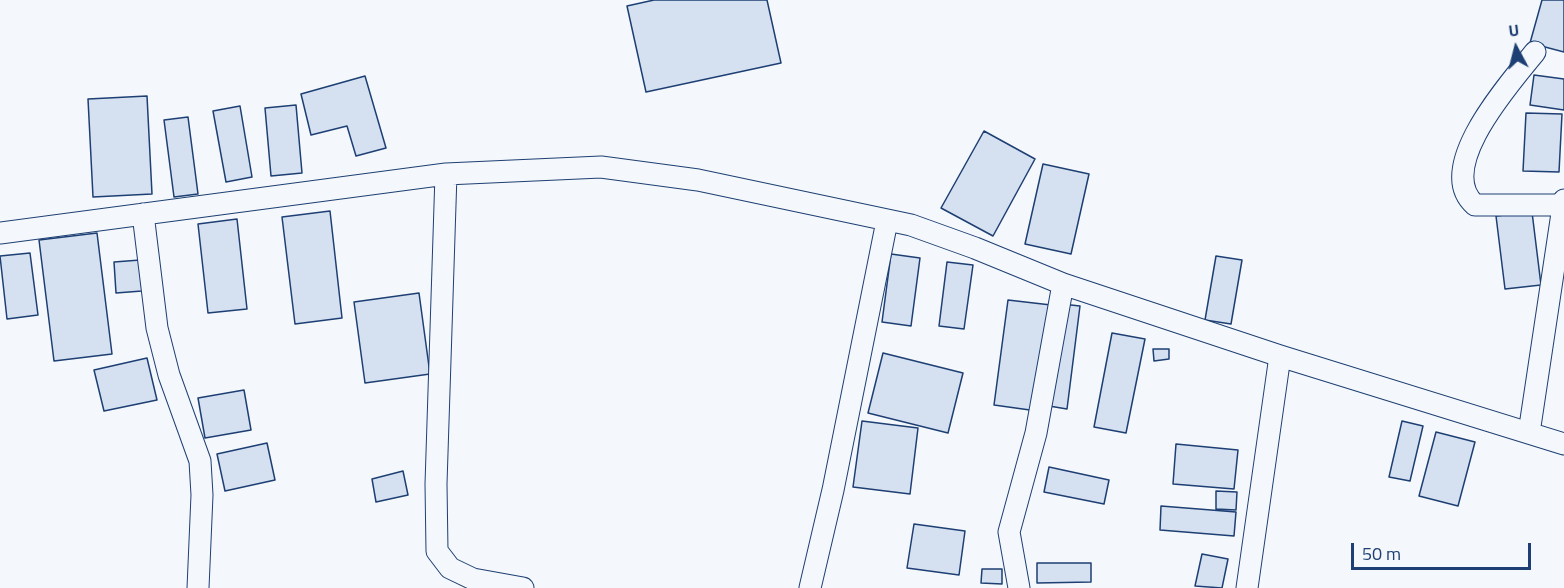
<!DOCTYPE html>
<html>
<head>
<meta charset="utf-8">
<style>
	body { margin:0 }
	#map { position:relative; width:1564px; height:588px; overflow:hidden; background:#f4f7fb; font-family:"Titillium Web",sans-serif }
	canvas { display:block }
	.north { position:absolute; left:1486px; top:18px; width:60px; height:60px; -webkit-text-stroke:4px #f4f7fb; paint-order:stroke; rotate:353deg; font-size:16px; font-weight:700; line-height:24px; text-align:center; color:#1d3f73 }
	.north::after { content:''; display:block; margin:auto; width:21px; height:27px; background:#1d3f73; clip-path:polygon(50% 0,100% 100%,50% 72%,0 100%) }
	.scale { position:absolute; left:1351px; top:543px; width:180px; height:27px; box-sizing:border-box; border:3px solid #1d3f73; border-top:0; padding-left:8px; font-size:18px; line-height:21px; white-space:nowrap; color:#1d3f73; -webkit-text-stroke:4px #f4f7fb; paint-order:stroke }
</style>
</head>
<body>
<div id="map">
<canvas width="1564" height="588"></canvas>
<div class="north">U</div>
<div class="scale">50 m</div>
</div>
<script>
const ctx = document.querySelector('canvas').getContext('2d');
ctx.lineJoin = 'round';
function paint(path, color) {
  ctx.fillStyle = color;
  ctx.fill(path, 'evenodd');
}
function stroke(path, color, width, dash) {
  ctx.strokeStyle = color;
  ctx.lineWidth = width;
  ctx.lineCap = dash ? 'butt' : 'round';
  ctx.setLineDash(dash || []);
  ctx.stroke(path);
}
const building = new Path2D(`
	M654,0H767L781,63L646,92L627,6Z
	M1542,0H1564V52L1530,43Z
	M1534,75L1564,79V110L1530,105Z
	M365,76L386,148L356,156L347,126L311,135L301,94Z
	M147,96L152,194L93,197L88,99Z
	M296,105L302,173L271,176L265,108Z
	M240,106L252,177L226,182L213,111Z
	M1526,113L1562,114L1559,172L1523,171Z
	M188,117L198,194L174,197L164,120Z
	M984,131L1035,159L993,236L941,208Z
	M1043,164L1089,174L1071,254L1025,244Z
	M330,211L342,318L295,324L282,217Z
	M1532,212L1541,285L1505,289L1496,216Z
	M237,219L247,309L208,313L198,224Z
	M97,233L112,354L54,361L39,240Z
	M30,253L38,315L7,319L0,256Z
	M891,254L920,258L911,326L882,322Z
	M1216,256L1242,260L1231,324L1205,320Z
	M140,260L142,291L116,293L114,262Z
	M947,262L973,265L964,329L939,326Z
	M419,293L430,374L365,383L354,302Z
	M1008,300L1051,305L1037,411L994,405Z
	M1062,304L1080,306L1067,409L1049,406Z
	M1112,333L1145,339L1126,433L1094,427Z
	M1153,349H1169V359L1154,361Z
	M883,353L963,373L948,433L868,413Z
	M147,358L157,400L104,411L94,370Z
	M244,390L251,430L205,438L198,398Z
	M862,421L918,428L910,494L853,487Z
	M1402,421L1423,426L1410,481L1389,477Z
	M1436,432L1475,442L1458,506L1419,496Z
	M267,443L275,480L225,491L217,454Z
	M1176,444L1238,450L1234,489L1173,484Z
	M1049,467L1109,480L1104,504L1044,492Z
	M403,471L408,495L376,502L372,479Z
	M1216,491L1237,492L1236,510L1216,509Z
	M1161,506L1236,512L1234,536L1160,530Z
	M914,524L965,531L959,575L907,568Z
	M1202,554L1228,559L1222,588L1195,586Z
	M1037,563H1091V582L1037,583Z
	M982,569H1002V584L981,583Z`);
paint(building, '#d5e0f0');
stroke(building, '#1d3f73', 1.5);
const minor = new Path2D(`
	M1535,52C1511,82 1433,168 1475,205H1563
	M446,174L436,484L437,551L450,568L473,579L523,588
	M143,214L157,328L169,375L200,461L202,495L198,588
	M0,233L446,174L601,167L698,180L911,225L975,248L1063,284L1280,356L1564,444
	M1529,433L1564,200
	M810,588L833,490L887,221
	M1019,588L1009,532L1036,433L1063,284
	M1247,588L1280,356`);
stroke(minor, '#1d3f73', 23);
stroke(minor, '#f4f7fb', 21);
</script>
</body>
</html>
